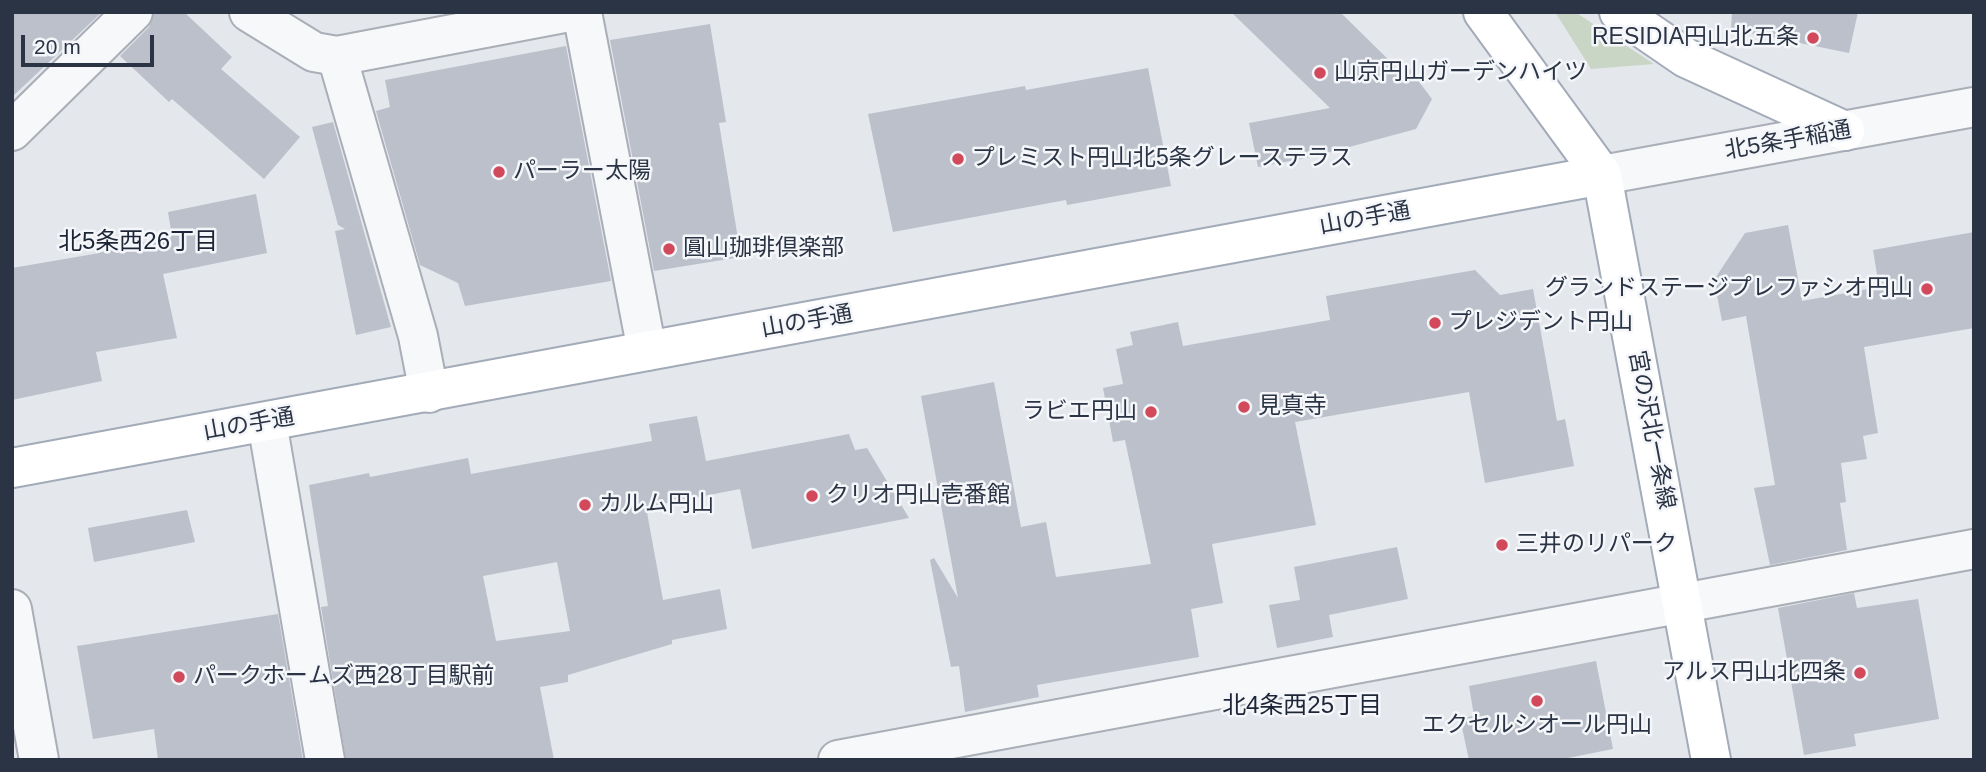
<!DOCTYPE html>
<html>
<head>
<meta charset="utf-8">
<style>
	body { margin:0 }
	#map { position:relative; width:1986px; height:772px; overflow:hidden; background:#e4e7ec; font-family:Helvetica,sans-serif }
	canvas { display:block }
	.frame { position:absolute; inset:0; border:14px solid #2b3445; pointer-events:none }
	.scale { position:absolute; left:21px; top:35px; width:133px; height:32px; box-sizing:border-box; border:4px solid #2b3445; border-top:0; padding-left:9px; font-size:21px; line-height:24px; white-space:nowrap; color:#2b3445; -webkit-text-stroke:5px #f4f6f9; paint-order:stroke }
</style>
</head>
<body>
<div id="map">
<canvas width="1986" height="772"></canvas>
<div class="frame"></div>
<div class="scale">20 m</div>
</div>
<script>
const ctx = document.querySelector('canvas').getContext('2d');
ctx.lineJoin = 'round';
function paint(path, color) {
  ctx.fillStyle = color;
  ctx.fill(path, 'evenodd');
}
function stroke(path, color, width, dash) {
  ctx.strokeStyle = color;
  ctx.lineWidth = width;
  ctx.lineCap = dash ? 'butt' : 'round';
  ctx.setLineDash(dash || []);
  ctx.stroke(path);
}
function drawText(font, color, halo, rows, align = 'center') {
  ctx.font = font + ' Helvetica,"Noto Sans JP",sans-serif';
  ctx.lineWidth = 5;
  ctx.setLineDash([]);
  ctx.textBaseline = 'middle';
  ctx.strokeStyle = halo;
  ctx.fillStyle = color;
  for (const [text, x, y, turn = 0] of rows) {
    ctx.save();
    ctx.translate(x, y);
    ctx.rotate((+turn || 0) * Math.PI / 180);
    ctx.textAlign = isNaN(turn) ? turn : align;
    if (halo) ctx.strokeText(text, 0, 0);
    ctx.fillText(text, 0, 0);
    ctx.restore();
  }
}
paint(new Path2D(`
	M1555,12H1575L1654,64L1591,69Z`), '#c9d6c5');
paint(new Path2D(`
	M12,12H102L12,97Z
	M154,12H184L232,57L221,69L300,137L264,179L172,99L169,102L120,56L149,27Z
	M1231,12H1340L1398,69L1405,63L1432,99L1416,129L1312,157L1258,167L1249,123L1330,108Z
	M1732,12H1858L1849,53L1731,29Z
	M710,24L726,122L719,123L741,257L654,271L610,40Z
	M566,46L611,281L465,306L458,283L420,265L376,111L390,107L385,80Z
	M1148,68L1171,186L1067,205L1066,200L893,232L868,114L1025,86L1026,90Z
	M333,122L391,327L356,335L335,231L345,229L338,225L312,127Z
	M256,194L267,253L163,274L177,338L96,352L102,381L12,400V268L94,254L172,236L168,212Z
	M1788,225L1802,301L1879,287L1873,250L1974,232V328L1864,347L1878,433L1863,436L1867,459L1841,463L1846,502L1840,503L1847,550L1770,565L1754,488L1775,485L1746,316L1722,321L1714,280L1745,233Z
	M1475,270L1500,295L1533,289L1557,421L1565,419L1574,466L1485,483L1469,392L1295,422L1316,525L1212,544L1223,603L1191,609L1199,657L1037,685L1039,697L965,712L959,666L951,667L930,560L934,558L958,598L921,396L994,382L1021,527L1046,522L1056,577L1151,564L1125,440L1113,442L1103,388L1123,384L1116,349L1133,345L1130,332L1178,322L1183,346L1330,320L1326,296Z
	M697,416L706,461L849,434L855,450L867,448L909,518L752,549L740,489L646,507L663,600L720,589L727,629L672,640V644L568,675V682L540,687L554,760H346L321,607L328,606L309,485L369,473L370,477L468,458L471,474L652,441L649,424ZM557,562L570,631L496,641L483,576Z
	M187,510L195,542L94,562L88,528Z
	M1397,547L1408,599L1329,615L1333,637L1277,648L1269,605L1300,600L1294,567Z
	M1854,593L1857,608L1918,599L1939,719L1854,734L1856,746L1804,755L1778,608Z
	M278,614L303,760H158L154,729L93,739L77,646Z
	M1596,661L1613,749L1558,760H1469L1460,718L1474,716L1469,686Z`), '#bbc0ca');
const minor = new Path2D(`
	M249,12L314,52L337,56L569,12
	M582,12L647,351
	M337,56L418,336L429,393
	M12,131L133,12
	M1602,175L1974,107
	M267,422L325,760
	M12,609L39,760
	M838,760L1974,549`);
const major = new Path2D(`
	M1483,12L1602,175L1711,760
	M1619,12L1686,58L1845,131
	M12,468L1602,175`);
stroke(minor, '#a9aeb7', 42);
stroke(major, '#a3abb8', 42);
stroke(minor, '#f7f8fa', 38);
stroke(major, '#fff', 38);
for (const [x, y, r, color] of [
	[1813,38,7,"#d1495b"],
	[1320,73,7,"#d1495b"],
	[958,159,7,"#d1495b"],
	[499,172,7,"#d1495b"],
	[669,249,7,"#d1495b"],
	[1927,289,7,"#d1495b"],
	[1435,323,7,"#d1495b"],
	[1244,407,7,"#d1495b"],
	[1151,412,7,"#d1495b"],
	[812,496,7,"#d1495b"],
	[585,505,7,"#d1495b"],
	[1502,545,7,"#d1495b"],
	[1860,673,7,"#d1495b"],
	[179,677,7,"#d1495b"],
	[1537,701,7,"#d1495b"]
]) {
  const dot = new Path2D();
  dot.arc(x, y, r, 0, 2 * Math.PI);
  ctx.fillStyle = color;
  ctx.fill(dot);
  stroke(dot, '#f4f6f9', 2.5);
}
drawText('23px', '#2b3445', '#f4f6f9', [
	["RESIDIA円山北五条",1799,38,"right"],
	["山京円山ガーデンハイツ",1334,73],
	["プレミスト円山北5条グレーステラス",972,159],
	["パーラー太陽",513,172],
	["圓山珈琲倶楽部",683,249],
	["グランドステージプレファシオ円山",1913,289,"right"],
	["プレジデント円山",1449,323],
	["見真寺",1258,407],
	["ラビエ円山",1137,412,"right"],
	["クリオ円山壱番館",826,496],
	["カルム円山",599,505],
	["三井のリパーク",1516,545],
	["アルス円山北四条",1846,673,"right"],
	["パークホームズ西28丁目駅前",193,677],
	["エクセルシオール円山",1537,726,"center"]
], 'left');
drawText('23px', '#2b3445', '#f4f6f9', [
	["北5条手稲通",1788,141,-10],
	["山の手通",1365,219,-10],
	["山の手通",807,322,-10],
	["山の手通",249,425,-10],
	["宮の沢北一条線",1651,430,79]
]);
drawText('24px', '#1d2536', '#f4f6f9', [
	["北5条西26丁目",138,242],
	["北4条西25丁目",1302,706]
]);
</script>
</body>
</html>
